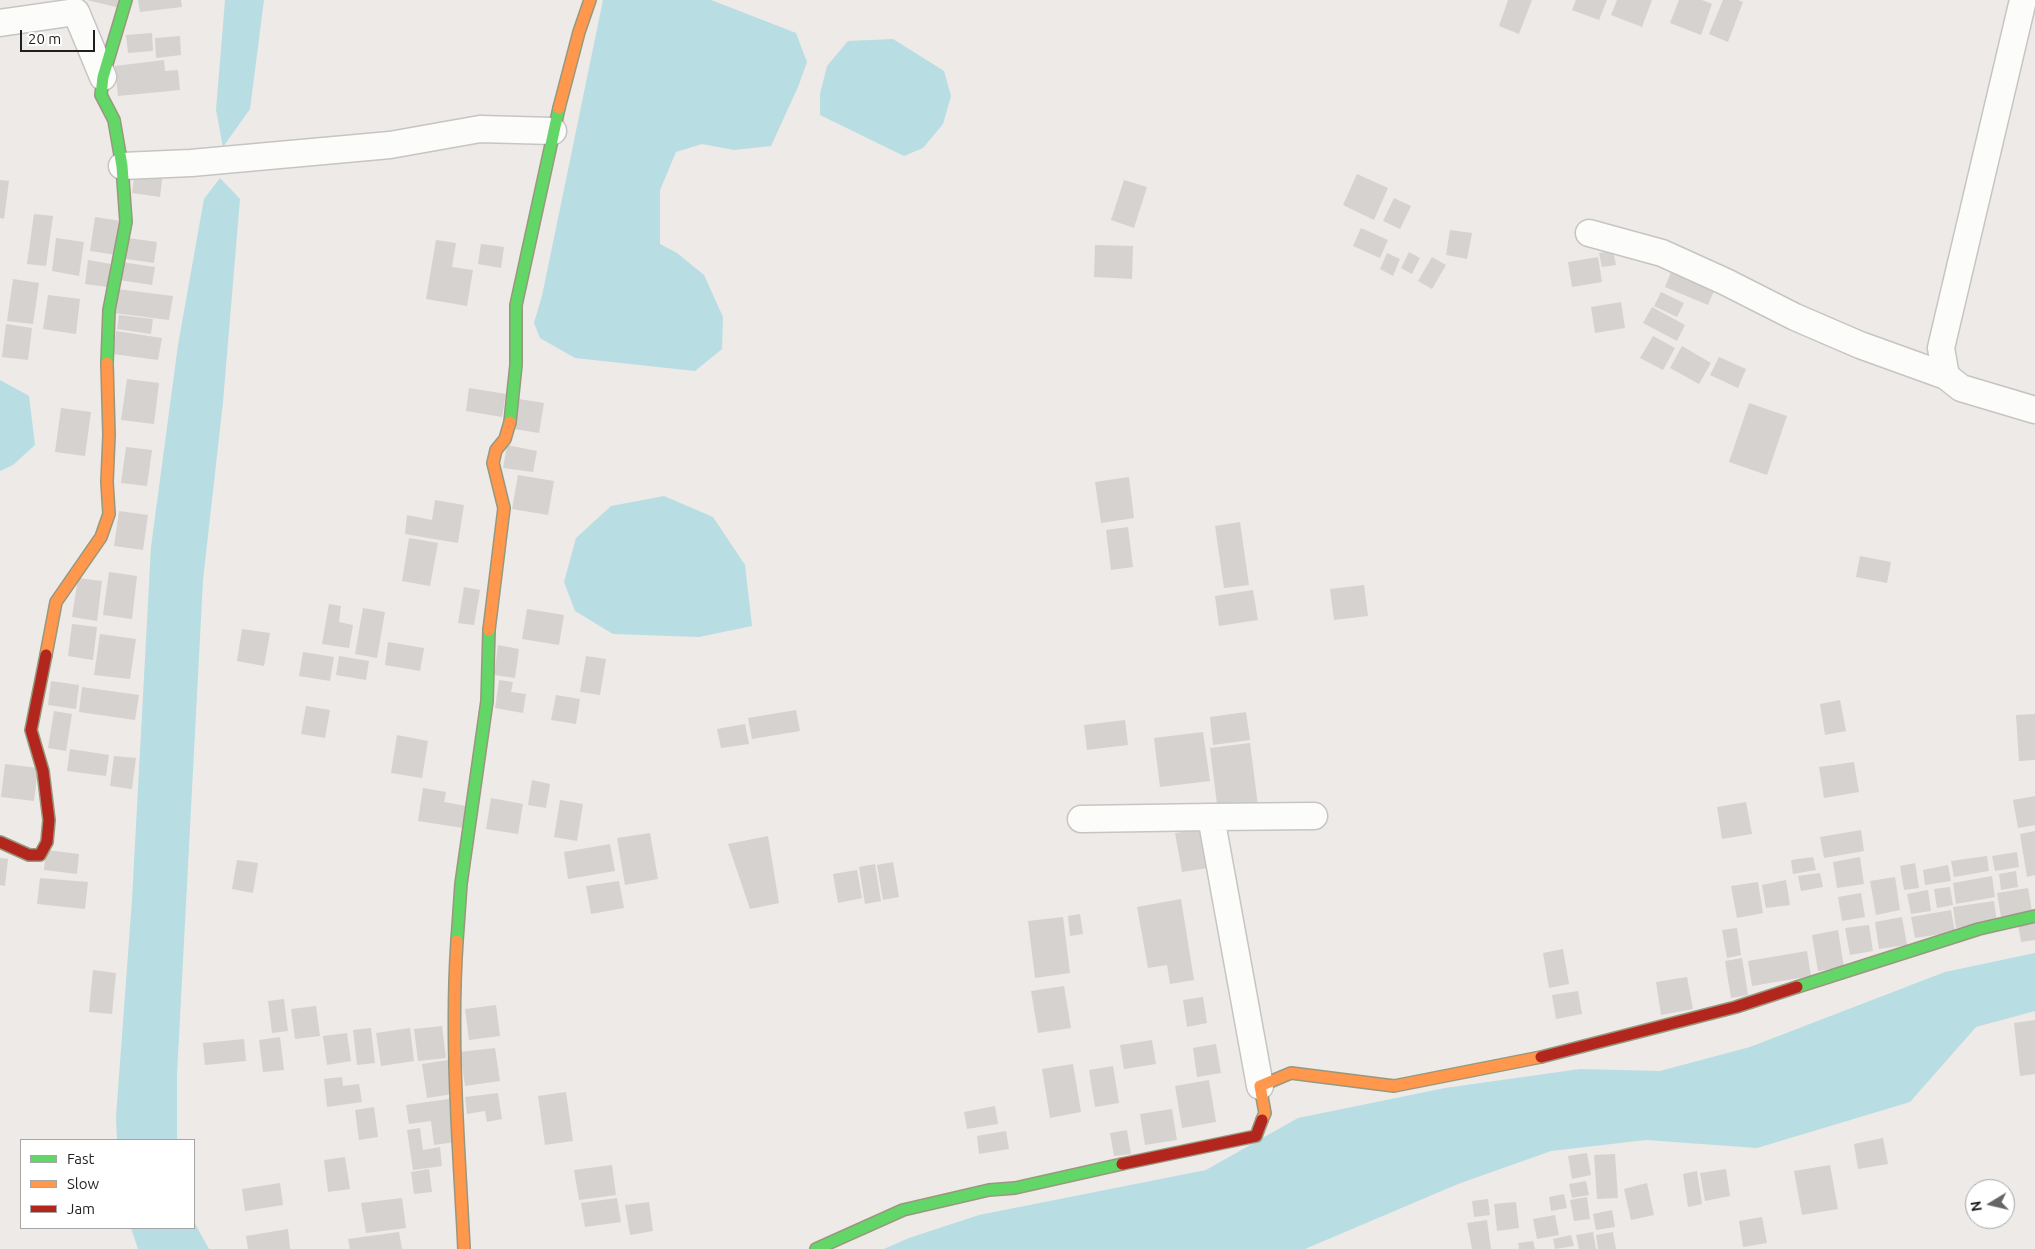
<!DOCTYPE html>
<html>
<head>
<meta charset="utf-8">
<style>
	body { margin:0 }
	#map { position:relative; width:2035px; height:1249px; overflow:hidden; background:#edeae7; font-family:Ubuntu,sans-serif }
	canvas { display:block }
	.legend { position:absolute; left:20px; top:1139px; width:175px; height:90px; box-sizing:border-box; background:#fff; border:1px solid #a5a5a5; margin:0; padding:6px 9px; list-style:none; font-size:15px; color:#1f1f1f }
	.legend li { display:flex; align-items:center; gap:10px; height:25px }
	.legend b { width:25px; border:1px solid #a5a5a5 }
	.north { position:absolute; left:1965px; top:1179px; width:50px; height:50px; box-sizing:border-box; background:#fff; border:1px solid #a5a5a5; border-radius:50%; rotate:261deg; font-size:14px; font-weight:700; line-height:20px; text-align:center; color:#1f1f1f }
	.north::after { content:''; display:block; margin:auto; width:18px; height:22px; background:#676665; clip-path:polygon(50% 0,100% 100%,50% 72%,0 100%) }
	.scale { position:absolute; left:20px; top:30px; width:75px; height:22px; box-sizing:border-box; border:2px solid #1f1f1f; border-top:0; padding-left:6px; font-size:15px; line-height:18px; white-space:nowrap; color:#1f1f1f; -webkit-text-stroke:4px #fff; paint-order:stroke }
</style>
</head>
<body>
<div id="map">
<canvas width="2035" height="1249"></canvas>
<ul class="legend">
<li><b style="height:6px;background:#63d668"></b>Fast</li>
<li><b style="height:6px;background:#ff974d"></b>Slow</li>
<li><b style="height:6px;background:#b3261e"></b>Jam</li>
</ul>
<div class="north">N</div>
<div class="scale">20 m</div>
</div>
<script>
const ctx = document.querySelector('canvas').getContext('2d');
ctx.lineJoin = 'round';
function paint(path, color) {
  ctx.fillStyle = color;
  ctx.fill(path, 'evenodd');
}
function stroke(path, color, width, dash) {
  ctx.strokeStyle = color;
  ctx.lineWidth = width;
  ctx.lineCap = dash ? 'butt' : 'round';
  ctx.setLineDash(dash || []);
  ctx.stroke(path);
}
paint(new Path2D(`
	M225,0H264L250,109L223,147L216,110Z
	M603,0H711L796,33L807,62L798,87L771,146L734,150L702,144L676,152L660,190V244L677,253L704,275L723,317L722,349L695,371L575,358L540,338L534,323L542,296Z
	M893,39L944,71L951,96L943,124L923,148L904,156L820,115V94L827,66L848,41Z
	M220,178L240,199L223,402L203,580L177,1074V1140H117L116,1117L132,900L151,547L178,345L204,199Z
	M0,380L29,396L35,445L13,465L0,471Z
	M664,496L713,517L745,565L752,626L699,637L613,634L575,611L564,582L576,538L611,506Z
	M2035,953V1011L1976,1027L1910,1102L1757,1148L1646,1140L1551,1151L1458,1184L1305,1249H884L909,1238L979,1215L1206,1170L1298,1118L1445,1088L1580,1069L1660,1071L1750,1047L1945,972Z
	M194,1222L209,1249H138L131,1228H194Z`), '#b8dde3');
paint(new Path2D(`
	M87,0H122L120,8Z
	M138,0H181L182,7L140,12Z
	M1508,0H1532L1519,34L1499,26Z
	M1576,0H1607L1599,20L1572,10Z
	M1617,0H1652L1642,27L1611,15Z
	M1679,0H1702L1712,4L1701,35L1670,23Z
	M1723,0H1738L1743,2L1728,42L1709,34Z
	M152,33L153,51L128,53L126,35Z
	M180,36L181,55L156,58L155,38Z
	M164,60L165,71L178,70L180,90L118,96L115,66Z
	M135,170L163,173L160,197L132,193Z
	M1357,174L1388,188L1374,220L1343,205Z
	M0,180L9,181L4,219L0,218Z
	M1124,180L1147,187L1134,228L1111,220Z
	M1394,198L1411,206L1400,229L1383,221Z
	M34,214L53,216L46,266L27,264Z
	M95,217L121,221L117,255L90,251Z
	M1361,228L1388,240L1380,258L1353,246Z
	M1450,230L1472,233L1467,259L1446,255Z
	M56,238L84,242L79,276L52,271Z
	M128,238L157,242L154,263L126,259Z
	M436,240L456,243L452,267L473,270L467,306L426,299Z
	M481,244L504,247L501,268L478,264Z
	M1095,245L1133,246L1132,279L1094,277Z
	M1613,251L1616,265L1602,267L1599,253Z
	M1409,252L1420,258L1412,274L1401,268Z
	M1387,253L1400,259L1393,276L1380,269Z
	M1432,257L1446,265L1432,289L1418,281Z
	M1598,257L1602,282L1572,287L1568,262Z
	M88,260L111,264L108,287L85,284Z
	M121,262L155,267L152,285L119,280Z
	M1673,267L1716,286L1708,305L1665,287Z
	M13,279L39,283L33,324L7,321Z
	M117,289L173,296L169,320L114,313Z
	M1661,292L1684,303L1677,317L1654,306Z
	M48,295L80,299L76,334L43,329Z
	M1621,302L1625,328L1595,333L1591,307Z
	M1652,307L1685,325L1677,341L1643,323Z
	M119,315L153,319L151,334L117,329Z
	M6,324L32,328L28,360L2,357Z
	M116,331L162,338L158,360L113,354Z
	M1653,336L1675,348L1663,370L1640,358Z
	M1682,346L1711,363L1699,384L1670,368Z
	M1719,357L1746,369L1738,388L1710,375Z
	M127,379L159,383L154,424L121,420Z
	M469,388L506,394L502,417L466,411Z
	M519,399L544,403L539,433L514,429Z
	M1749,403L1787,416L1767,475L1729,462Z
	M61,408L91,412L85,456L55,452Z
	M507,445L537,451L533,472L503,468Z
	M126,447L152,450L147,486L121,483Z
	M518,475L554,481L548,515L512,509Z
	M1129,477L1134,518L1101,523L1095,482Z
	M435,500L464,505L458,543L405,534L407,515L432,520Z
	M119,511L148,515L143,550L114,546Z
	M1240,522L1249,585L1224,588L1215,526Z
	M1128,527L1133,567L1111,570L1106,530Z
	M409,538L438,543L430,586L402,581Z
	M1860,556L1891,562L1887,583L1856,577Z
	M109,572L137,576L132,619L103,615Z
	M78,578L102,581L97,621L72,617Z
	M1364,585L1368,616L1334,620L1330,589Z
	M464,587L480,590L474,625L458,623Z
	M1253,590L1258,620L1219,626L1215,596Z
	M329,604L341,606L339,622L353,625L349,648L322,644Z
	M363,608L385,612L377,658L355,654Z
	M527,609L564,615L559,645L522,639Z
	M72,624L97,627L93,660L68,656Z
	M242,629L270,633L264,666L237,661Z
	M100,634L136,639L130,679L94,675Z
	M388,642L424,648L420,671L385,665Z
	M498,645L519,649L515,678L494,675Z
	M303,652L334,657L330,681L299,676Z
	M339,656L369,661L366,680L336,675Z
	M586,656L606,659L600,695L580,692Z
	M499,680L513,682L511,692L526,694L523,713L495,708Z
	M51,681L79,685L76,709L48,705Z
	M82,687L139,695L135,720L79,712Z
	M556,695L580,699L576,724L551,720Z
	M1840,700L1846,731L1825,735L1820,704Z
	M306,706L330,710L325,738L301,734Z
	M796,710L800,731L752,739L748,718Z
	M54,711L72,714L66,751L48,748Z
	M1246,712L1250,740L1213,745L1210,717Z
	M2035,714V760L2019,761L2016,715Z
	M1125,720L1128,745L1087,750L1084,725Z
	M745,724L749,744L721,748L717,729Z
	M1203,732L1210,781L1160,787L1154,738Z
	M397,735L428,741L422,778L391,773Z
	M1250,743L1258,806L1218,812L1210,748Z
	M70,749L109,755L106,776L67,771Z
	M114,756L136,758L132,789L110,786Z
	M1854,762L1859,792L1824,798L1819,767Z
	M5,764L38,768L34,801L1,797Z
	M532,780L550,784L546,808L528,805Z
	M423,788L446,792L444,802L466,806L463,828L418,821Z
	M2035,796V825L2018,828L2013,800Z
	M491,798L523,804L518,834L486,829Z
	M560,800L583,804L577,841L554,837Z
	M1746,802L1752,834L1722,839L1717,807Z
	M1201,829L1208,868L1182,872L1175,833Z
	M1861,830L1864,851L1824,858L1820,837Z
	M2035,831V875L2027,877L2020,834Z
	M650,833L658,879L625,885L617,838Z
	M768,836L779,903L750,909L728,844Z
	M610,844L615,871L568,879L564,852Z
	M46,850L79,854L77,874L44,870Z
	M2017,852L2019,867L1995,871L1992,856Z
	M1987,856L1989,871L1954,877L1951,861Z
	M1813,857L1816,870L1793,874L1791,860Z
	M1860,857L1864,884L1837,888L1833,862Z
	M0,858L8,859L5,886L0,885Z
	M237,860L258,863L253,893L232,889Z
	M893,862L899,897L883,900L877,865Z
	M1915,863L1919,888L1904,890L1900,866Z
	M875,864L881,901L865,904L859,867Z
	M1948,865L1951,881L1925,885L1923,870Z
	M857,870L862,898L838,903L833,874Z
	M2016,871L2018,887L2001,890L1999,874Z
	M1820,873L1823,887L1801,891L1798,876Z
	M1992,876L1995,897L1956,904L1953,883Z
	M1895,877L1900,910L1876,915L1870,881Z
	M40,878L88,882L85,909L37,904Z
	M1786,880L1790,905L1766,908L1762,885Z
	M619,881L624,908L591,914L586,886Z
	M1758,882L1763,913L1737,918L1731,886Z
	M1950,887L1953,905L1937,908L1934,889Z
	M2028,888L2032,911L2001,917L1997,893Z
	M1928,890L1931,911L1911,914L1907,894Z
	M1861,893L1865,917L1842,921L1838,897Z
	M1181,899L1194,980L1170,984L1167,965L1148,968L1137,907Z
	M1994,901L1997,922L1956,928L1953,907Z
	M1951,910L1955,932L1915,938L1911,917Z
	M1080,914L1083,934L1070,936L1068,916Z
	M1063,917L1070,973L1035,978L1028,921Z
	M1902,917L1907,945L1879,949L1875,922Z
	M2035,921V940L2021,942L2018,924Z
	M1869,925L1873,951L1850,955L1845,928Z
	M1737,928L1741,955L1727,958L1722,930Z
	M1838,930L1844,967L1818,971L1812,935Z
	M1563,949L1569,984L1549,988L1543,953Z
	M1807,951L1811,976L1752,986L1748,961Z
	M1742,958L1748,995L1731,998L1725,961Z
	M93,970L116,973L112,1014L89,1012Z
	M1687,977L1693,1009L1661,1015L1656,982Z
	M1064,986L1071,1028L1038,1033L1031,991Z
	M1578,991L1582,1014L1556,1019L1552,995Z
	M1203,997L1207,1023L1187,1027L1183,1000Z
	M284,999L288,1031L272,1033L268,1001Z
	M496,1005L500,1036L469,1040L465,1009Z
	M316,1006L320,1036L295,1039L291,1009Z
	M2035,1020V1074L2020,1076L2014,1023Z
	M442,1026L446,1058L418,1061L414,1029Z
	M371,1028L375,1063L357,1065L353,1030Z
	M410,1028L414,1061L381,1066L376,1033Z
	M347,1033L351,1061L327,1065L323,1036Z
	M280,1037L284,1070L263,1072L259,1040Z
	M244,1039L246,1061L205,1065L203,1043Z
	M1152,1040L1156,1064L1124,1069L1120,1045Z
	M1216,1044L1221,1073L1197,1077L1193,1048Z
	M495,1048L500,1081L465,1086L460,1052Z
	M448,1060L453,1094L427,1098L422,1064Z
	M1073,1064L1081,1112L1050,1118L1042,1069Z
	M1113,1066L1119,1103L1095,1107L1089,1070Z
	M342,1077L343,1086L359,1084L362,1102L327,1107L324,1079Z
	M1209,1080L1216,1122L1182,1128L1175,1086Z
	M566,1092L573,1141L545,1145L538,1096Z
	M498,1093L502,1119L487,1122L485,1111L467,1114L465,1097Z
	M449,1099L455,1142L434,1145L431,1121L409,1124L406,1105Z
	M995,1106L998,1124L967,1129L964,1112Z
	M374,1107L378,1137L359,1140L355,1110Z
	M1172,1109L1177,1140L1145,1145L1140,1114Z
	M420,1128L423,1150L440,1147L442,1166L413,1170L407,1130Z
	M1127,1130L1131,1154L1114,1156L1110,1133Z
	M1006,1131L1009,1149L979,1154L977,1136Z
	M1883,1138L1888,1164L1858,1169L1854,1144Z
	M1587,1153L1591,1175L1572,1179L1568,1156Z
	M1615,1154L1618,1198L1597,1199L1594,1155Z
	M345,1157L350,1189L328,1192L324,1160Z
	M612,1165L616,1195L579,1200L574,1170Z
	M1830,1165L1838,1209L1802,1215L1794,1171Z
	M429,1169L432,1192L414,1194L411,1172Z
	M1726,1169L1730,1196L1705,1201L1700,1173Z
	M1697,1171L1702,1204L1688,1207L1683,1174Z
	M1586,1181L1589,1195L1572,1198L1569,1184Z
	M280,1183L283,1205L245,1211L242,1189Z
	M1647,1183L1654,1215L1631,1220L1624,1189Z
	M1564,1194L1567,1208L1551,1211L1549,1197Z
	M1587,1197L1590,1219L1574,1221L1570,1200Z
	M402,1198L406,1228L366,1233L361,1203Z
	M617,1198L621,1222L585,1227L581,1203Z
	M1488,1199L1490,1215L1474,1217L1472,1201Z
	M649,1202L653,1231L630,1235L625,1205Z
	M1516,1202L1519,1228L1497,1231L1494,1204Z
	M1612,1210L1615,1227L1596,1230L1593,1214Z
	M1555,1215L1559,1235L1537,1239L1533,1219Z
	M1762,1217L1767,1243L1743,1247L1739,1221Z
	M1487,1220L1491,1249H1472L1467,1223Z
	M288,1229L290,1249H248L246,1236Z
	M399,1232L402,1249H350L348,1239Z
	M1593,1232L1596,1249H1579L1576,1235Z
	M1613,1232L1616,1249H1598L1596,1235Z
	M1571,1235L1574,1246L1555,1249L1553,1239Z
	M1533,1241L1535,1249H1519L1518,1243Z`), '#d5d2d0');
const street = new Path2D(`
	M2023,0L1941,348L1946,376L1961,388L2035,410
	M0,23L76,12L103,77
	M122,166L191,163L390,145L480,129L553,131
	M1589,233L1662,253L1726,282L1795,317L1860,345L1946,376
	M1081,819L1211,817
	M1260,1086L1211,817L1314,816`);
const fast = new Path2D(`
	M107,363L109,310L126,222L122,166L114,120L101,95L103,77L126,0
	M510,422L516,365V305L559,108
	M457,941L461,884L487,701L489,630
	M1797,987L1979,929L2035,916
	M816,1249L903,1210L989,1190L1015,1188L1122,1164`);
const slow = new Path2D(`
	M559,108L579,32L590,0
	M489,630L504,508L493,463L496,450L505,439L510,422
	M46,655L56,602L101,537L109,514L107,482L109,435L107,363
	M457,941C450,1043 459,1147 464,1249
	M1262,1120L1265,1113L1260,1086L1291,1073L1394,1086L1541,1057`);
const jam = new Path2D(`
	M0,842L29,855H40L47,842L49,820L43,771L31,730L46,655
	M1541,1057L1736,1007L1797,987
	M1122,1164L1256,1136L1262,1120`);
stroke(street, '#c6c5c3', 29);
stroke(fast, '#98987e', 14);
stroke(slow, '#98987e', 14);
stroke(jam, '#98987e', 14);
stroke(street, '#fcfcfb', 26);
stroke(fast, '#63d668', 11);
stroke(slow, '#ff974d', 11);
stroke(jam, '#b3261e', 11);
</script>
</body>
</html>
